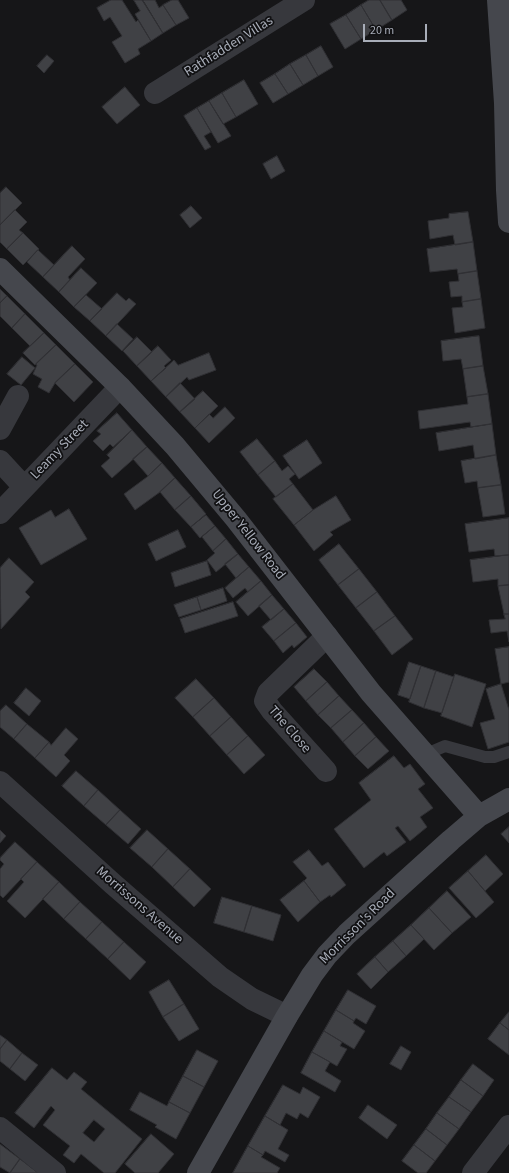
<!DOCTYPE html>
<html>
<head>
<meta charset="utf-8">
<style>
	body { margin:0 }
	#map { position:relative; width:509px; height:1173px; overflow:hidden; background:#161618; font-family:"Source Sans 3",sans-serif }
	canvas { display:block }
	.scale { position:absolute; left:363px; top:24px; width:64px; height:18px; box-sizing:border-box; border:2px solid #a8adb8; border-top:0; padding-left:5px; font-size:12px; line-height:14px; white-space:nowrap; color:#a8adb8; -webkit-text-stroke:3px #111113; paint-order:stroke }
</style>
</head>
<body>
<div id="map">
<canvas width="509" height="1173"></canvas>
<div class="scale">20 m</div>
</div>
<script>
const ctx = document.querySelector('canvas').getContext('2d');
ctx.lineJoin = 'round';
function paint(path, color) {
  ctx.fillStyle = color;
  ctx.fill(path, 'evenodd');
}
function stroke(path, color, width, dash) {
  ctx.strokeStyle = color;
  ctx.lineWidth = width;
  ctx.lineCap = dash ? 'butt' : 'round';
  ctx.setLineDash(dash || []);
  ctx.stroke(path);
}
function drawText(font, color, halo, rows, align = 'center') {
  ctx.font = font + ' "Source Sans 3",sans-serif';
  ctx.lineWidth = 3.5;
  ctx.setLineDash([]);
  ctx.textBaseline = 'middle';
  ctx.strokeStyle = halo;
  ctx.fillStyle = color;
  for (const [text, x, y, turn = 0] of rows) {
    ctx.save();
    ctx.translate(x, y);
    ctx.rotate((+turn || 0) * Math.PI / 180);
    ctx.textAlign = isNaN(turn) ? turn : align;
    if (halo) ctx.strokeText(text, 0, 0);
    ctx.fillText(text, 0, 0);
    ctx.restore();
  }
}
const building = new Path2D(`
	M111,0H122L136,22L138,20L151,41L138,49L140,54L125,63L112,42L122,36L110,17L104,21L97,8Z
	M134,0H142L163,33L151,41L135,14L140,11Z
	M143,0H155L159,8L163,5L176,25L163,33Z
	M172,0H178L189,18L176,25L163,5Z
	M369,0H380L392,20L376,30L361,5Z
	M380,0H401L407,10L392,20Z
	M361,5L376,30L361,39L346,15Z
	M346,15L361,39L345,49L330,24Z
	M321,46L333,67L318,76L306,55Z
	M47,55L54,61L44,73L37,66Z
	M306,55L318,76L303,85L290,64Z
	M290,64L303,85L288,94L275,74Z
	M275,74L288,94L273,103L260,83Z
	M244,80L258,104L236,117L222,93Z
	M125,87L140,105L117,124L102,107Z
	M222,93L236,117L223,124L209,101Z
	M209,101L231,136L218,143L197,108Z
	M197,108L211,132L204,136L211,147L205,150L184,116Z
	M277,156L285,171L271,179L263,164Z
	M6,187L22,203L0,225V193Z
	M191,206L202,218L190,228L180,215Z
	M15,210L27,222L19,230L23,233L7,249L0,242V225Z
	M468,212L473,242L455,245L453,235L430,239L428,221L449,218V214Z
	M23,233L39,249L23,265L7,249Z
	M473,242L477,271L458,274L457,269L430,272L427,249Z
	M72,246L85,259L68,277L70,280L59,292L43,277Z
	M38,250L54,265L43,277L27,262Z
	M81,268L97,283L74,307L59,292Z
	M477,271L481,299L462,302V296L451,297L449,282L459,281L458,274Z
	M0,289L7,296L0,303Z
	M117,293L126,301L129,298L136,304L106,336L90,321Z
	M86,295L102,309L90,321L74,307Z
	M7,296L25,314L12,328L0,316V303Z
	M481,299L485,328L455,333L452,308L463,307L462,302Z
	M25,314L44,333L30,346L12,328Z
	M117,324L133,339L122,351L106,336Z
	M44,333L56,345L35,365L23,353Z
	M479,336L483,366L463,369L461,359L443,361L441,341Z
	M137,337L152,352L137,366L123,351Z
	M56,345L75,364L55,383L49,393L38,387L42,379L33,374L37,365L36,364Z
	M158,346L171,360L164,366L166,368L151,381L137,366Z
	M209,353L216,370L189,380L187,377L166,397L151,381L174,360L178,365Z
	M22,357L35,368L21,385L7,374Z
	M75,364L93,382L74,402L55,383Z
	M483,366L488,394L467,397L463,369Z
	M180,383L195,399L180,412L166,397Z
	M203,391L218,406L195,428L180,412Z
	M488,394L492,424L471,427L470,422L420,429L418,411L468,404L467,397Z
	M225,407L235,418L209,443L195,428L209,414L213,418Z
	M117,413L132,430L113,447L110,444L103,451L93,441L101,434L97,431Z
	M492,424L496,455L475,459L473,445L439,451L436,433Z
	M132,430L147,447L112,478L101,466L110,458L107,455Z
	M257,439L275,461L258,475L240,452Z
	M307,440L322,463L299,479L283,456Z
	M147,447L162,463L148,476L133,459Z
	M496,455L501,485L478,488L477,481L465,483L461,461Z
	M275,461L282,471L288,466L295,474L289,479L293,484L276,497L258,475Z
	M162,463L175,478L160,492L135,510L124,494L147,477Z
	M175,478L191,496L175,510L160,492Z
	M293,484L313,510L294,525L273,499Z
	M501,485L505,514L483,517L478,488Z
	M191,496L206,514L191,527L175,510Z
	M336,496L351,520L330,532L333,535L314,551L294,525L313,510Z
	M69,509L87,539L41,565L19,528L51,510L55,517Z
	M206,515L215,526L200,538L191,527Z
	M509,518V555L495,556L494,549L469,552L465,524Z
	M215,526L226,539L213,551L202,537Z
	M178,530L186,547L156,561L148,544Z
	M226,539L238,554L216,572L207,560L215,553L213,551Z
	M339,544L359,569L338,585L319,560Z
	M238,554L249,567L236,578L225,564Z
	M509,555V585L498,586V579L473,582L470,560Z
	M9,558L34,582L25,592L30,597L1,629L0,568Z
	M207,561L211,575L175,587L171,573Z
	M249,567L261,581L248,592L245,588L233,598L225,588Z
	M359,569L377,592L356,608L338,585Z
	M261,581L272,595L248,616L236,602Z
	M509,585V614H504L498,586Z
	M223,588L227,601L201,610L197,597Z
	M377,592L395,616L374,631L356,608Z
	M272,595L284,609L271,620L259,606Z
	M197,597L201,610L179,617L174,605Z
	M233,602L238,616L185,633L180,619Z
	M284,609L296,623L274,641L262,627Z
	M504,614H509V642L507,631L491,633L489,620L505,619Z
	M395,616L413,639L392,655L374,631Z
	M296,623L307,637L294,648L292,645L283,653L274,641Z
	M509,647V682L501,684L495,649Z
	M409,662L421,666L410,699L398,695Z
	M421,666L436,671L424,708L409,702Z
	M314,669L327,682L306,701L294,687Z
	M436,671L454,677L442,713L424,708Z
	M455,674L486,684L472,727L441,716Z
	M196,679L214,698L193,717L175,698Z
	M327,682L339,696L318,715L306,701Z
	M501,684L509,710V742L488,749L480,723L495,719L486,689Z
	M26,688L41,701L29,716L14,703Z
	M339,696L352,710L331,728L318,715Z
	M214,698L231,717L210,736L193,717Z
	M6,705L27,724L14,739L0,727V711Z
	M352,710L364,723L343,742L331,728Z
	M231,717L248,736L227,755L210,736Z
	M364,723L376,737L355,756L343,742Z
	M27,724L49,742L35,758L14,739Z
	M66,728L78,739L64,755L70,761L56,777L35,758L49,742L51,745Z
	M248,736L265,755L244,774L227,755Z
	M376,737L389,751L368,769L355,756Z
	M394,756L404,768L410,764L425,784L418,789L433,808L420,817L427,827L410,841L398,826L395,828L406,842L387,856L384,852L364,868L334,829L371,800L359,783Z
	M76,771L98,790L84,806L62,786Z
	M98,790L120,810L106,825L84,806Z
	M120,810L141,829L128,844L106,825Z
	M509,827V843L501,834Z
	M0,830L6,836L0,843Z
	M147,830L168,849L152,867L130,848Z
	M15,842L37,862L3,898L0,895V869L4,864L0,860V858Z
	M168,849L190,869L173,887L152,867Z
	M309,850L322,866L328,862L346,885L331,897L330,895L320,902L304,881L307,878L293,862Z
	M486,855L503,874L485,891L468,871Z
	M37,862L59,882L25,918L7,901L24,882L21,879Z
	M190,869L211,889L194,907L173,887Z
	M468,871L494,902L476,918L449,888Z
	M304,881L320,902L298,922L280,900Z
	M59,882L80,902L64,919L43,899Z
	M447,891L471,917L452,933L429,908Z
	M222,897L252,906L244,932L214,923Z
	M80,902L102,922L86,939L64,919Z
	M252,906L281,915L273,941L244,932Z
	M429,908L452,933L434,950L411,925Z
	M102,922L124,942L108,959L86,939Z
	M411,925L424,939L406,956L393,941Z
	M393,941L406,956L388,972L375,957Z
	M124,942L146,962L130,980L108,959Z
	M375,957L388,972L371,989L357,974Z
	M169,980L184,1004L163,1017L149,992Z
	M348,990L376,1006L366,1024L356,1018L354,1021L336,1010Z
	M184,1004L199,1029L179,1041L163,1017Z
	M336,1010L354,1021L353,1023L365,1031L354,1049L324,1031Z
	M509,1012V1030L500,1023Z
	M500,1023L509,1030V1055L488,1039Z
	M324,1031L342,1042L340,1046L347,1049L337,1066L312,1052Z
	M0,1035L7,1040L0,1049Z
	M7,1040L22,1053L10,1069L0,1061V1049Z
	M401,1046L411,1052L401,1070L390,1064Z
	M197,1050L218,1061L204,1087L183,1076Z
	M312,1052L330,1062L325,1071L341,1081L335,1092L301,1073Z
	M22,1053L38,1065L25,1081L10,1069Z
	M473,1064L494,1080L483,1096L461,1080Z
	M52,1068L67,1080L74,1072L87,1082L81,1089L142,1139L115,1173H104L81,1154L74,1163L63,1155L70,1146L43,1125L55,1110L51,1106L34,1128L15,1113ZM94,1120L105,1129L94,1142L83,1133Z
	M183,1076L204,1087L190,1113L169,1102Z
	M461,1080L483,1096L471,1112L449,1097Z
	M283,1085L300,1094L303,1087L320,1097L308,1118L300,1113L297,1119L286,1113L280,1125L265,1116Z
	M140,1092L167,1106L169,1102L190,1113L176,1139L155,1127L157,1125L130,1110Z
	M449,1097L471,1112L459,1129L437,1113Z
	M368,1105L397,1125L387,1139L359,1118Z
	M437,1113L459,1129L447,1145L426,1129Z
	M265,1116L288,1130L278,1149L289,1155L285,1162L265,1151L263,1155L248,1146Z
	M426,1129L447,1145L435,1161L414,1145Z
	M151,1134L174,1154L158,1173H135L125,1164Z
	M0,1144L20,1159L10,1173L0,1167Z
	M414,1145L435,1161L426,1173H418L402,1161Z
	M248,1146L263,1155L261,1157L280,1168L277,1173H233Z
	M20,1159L38,1173H10Z`);
paint(building, '#404145');
stroke(building, '#303034', 1);
stroke(new Path2D(`
	M424,755L445,746L485,757H494L509,752`), '#37383d', 12);
stroke(new Path2D(`
	M155,93L304,0
	M0,429L18,396
	M0,461L24,487
	M0,513L120,387
	M326,771L272,711L265,701L268,693L327,636
	M0,782L113,884L220,977L252,999L287,1016
	M0,1128L55,1173
	M473,1173L509,1126`), '#37383d', 22);
stroke(new Path2D(`
	M498,0L505,103L507,190L509,222
	M0,269L120,387L175,446L236,519L371,693L479,816
	M198,1173L287,1016L312,975L327,955L347,934L451,840L479,816L509,799`), '#45474d', 22);
drawText('14px', '#a8adb8', '#111113', [
	["Rathfadden Villas",229,47,-32],
	["Leamy Street",60,450,-46],
	["Upper Yellow Road",248,535,52],
	["The Close",289,730,49],
	["Morrissons Avenue",139,906,41],
	["Morrisson's Road",358,927,-45]
]);
</script>
</body>
</html>
